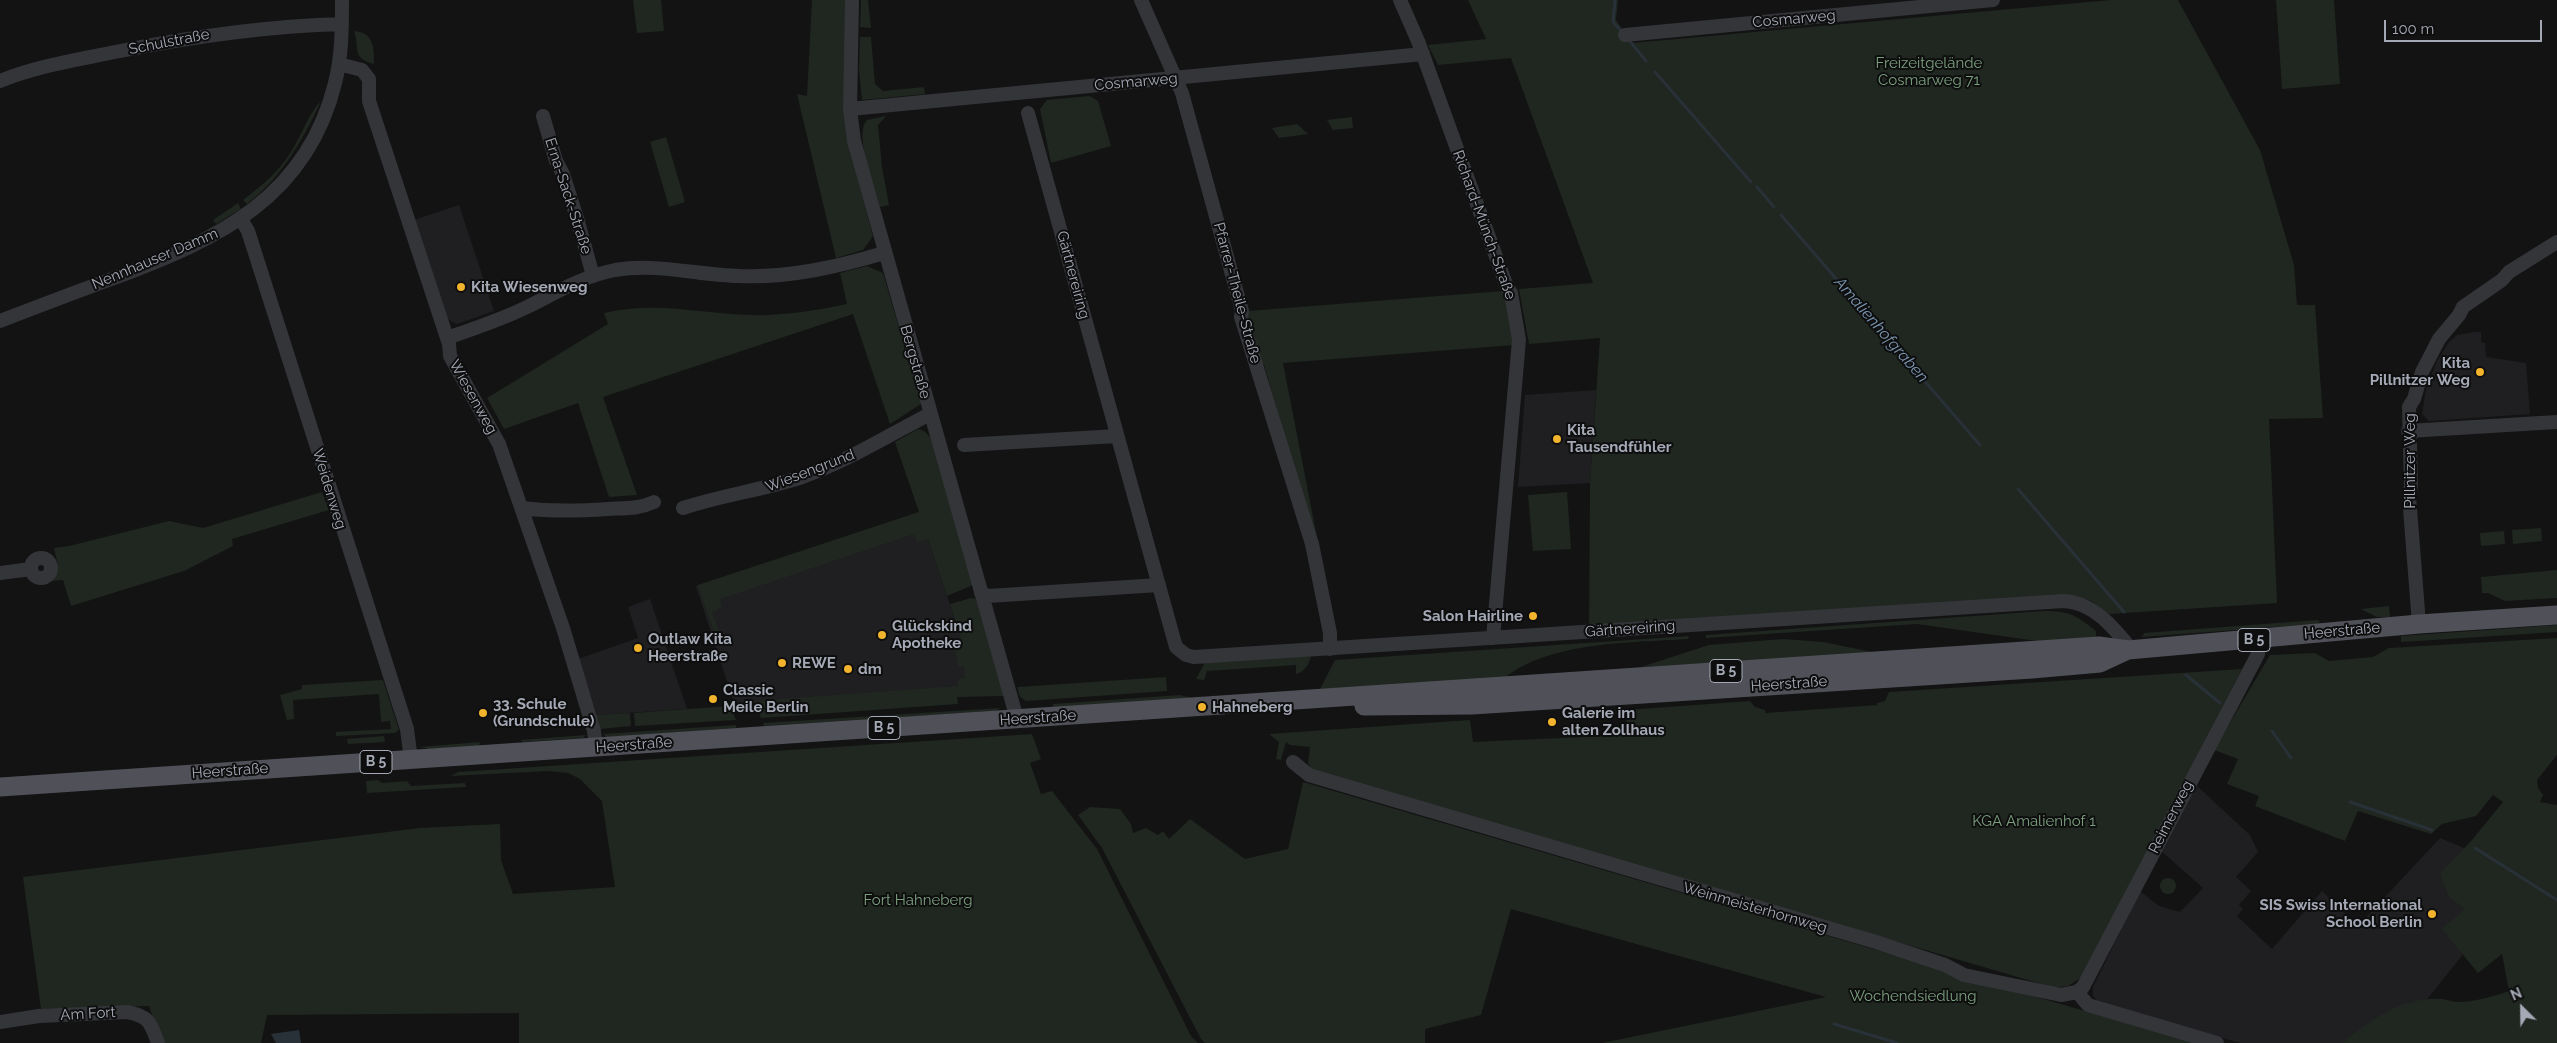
<!DOCTYPE html>
<html>
<head>
<meta charset="utf-8">
<style>
	body { margin:0 }
	#map { position:relative; width:2557px; height:1043px; overflow:hidden; background:#131314; font-family:Raleway,sans-serif }
	canvas { display:block }
	.north { position:absolute; left:2497px; top:983px; width:50px; height:50px; -webkit-text-stroke:4px #0e0e0f; paint-order:stroke; rotate:337deg; font-size:14px; font-weight:700; line-height:20px; text-align:center; color:#a4a9b5 }
	.north::after { content:''; display:block; margin:auto; width:18px; height:22px; background:#a4a9b5; clip-path:polygon(50% 0,100% 100%,50% 72%,0 100%) }
	.scale { position:absolute; left:2384px; top:20px; width:158px; height:22px; box-sizing:border-box; border:2px solid #a4a9b5; border-top:0; padding-left:6px; font-size:15px; line-height:18px; white-space:nowrap; color:#a4a9b5; -webkit-text-stroke:4px #0e0e0f; paint-order:stroke }
</style>
</head>
<body>
<div id="map">
<canvas width="2557" height="1043"></canvas>
<div class="north">N</div>
<div class="scale">100 m</div>
</div>
<script>
const ctx = document.querySelector('canvas').getContext('2d');
ctx.lineJoin = 'round';
function paint(path, color) {
  ctx.fillStyle = color;
  ctx.fill(path, 'evenodd');
}
function stroke(path, color, width, dash) {
  ctx.strokeStyle = color;
  ctx.lineWidth = width;
  ctx.lineCap = dash ? 'butt' : 'round';
  ctx.setLineDash(dash || []);
  ctx.stroke(path);
}
function drawText(font, color, halo, rows, align = 'center') {
  ctx.font = font + ' Raleway,sans-serif';
  ctx.lineWidth = 4;
  ctx.setLineDash([]);
  ctx.textBaseline = 'middle';
  ctx.strokeStyle = halo;
  ctx.fillStyle = color;
  for (const [text, x, y, turn = 0] of rows) {
    ctx.save();
    ctx.translate(x, y);
    ctx.rotate((+turn || 0) * Math.PI / 180);
    ctx.textAlign = isNaN(turn) ? turn : align;
    if (halo) ctx.strokeText(text, 0, 0);
    ctx.fillText(text, 0, 0);
    ctx.restore();
  }
}
paint(new Path2D(`
	M459,205L494,311L457,324L447,319L414,220Z
	M2474,332H2481V342L2485,343L2486,357L2526,363L2530,414L2429,421L2422,414L2426,389L2437,361L2449,342L2457,335Z
	M1596,390L1590,483L1518,487L1525,395Z
	M919,512L978,689L735,706L696,586Z
	M650,599L687,709L597,715L578,659L638,638L628,607Z
	M2196,785L2250,835L2258,852L2236,877L2251,891L2239,905L2243,909L2237,916L2272,949L2322,891L2358,926L2440,838L2464,848L2521,882L2392,1043H2240L2098,1002L2093,996V987L2140,891L2159,906L2180,912L2203,888L2160,850Z`), '#1f1f21');
paint(new Path2D(`
	M633,0H661L664,31L637,33Z
	M812,0H847L848,143L873,236L863,250L836,258L797,94L807,96Z
	M861,0H868L871,28L860,27Z
	M1468,0H1618L1616,20L1632,43L2111,0H2178L2260,150L2294,265L2297,305H2315L2323,418L2269,419L2277,603L2109,614L2090,600L2066,595L1589,626L1590,483L1600,338L1529,344L1519,289L1593,283L1511,58L1438,65L1428,45L1486,39Z
	M2276,0H2334L2340,84L2282,89Z
	M354,31C374,33 374,47 374,64C351,58 360,48 354,31Z
	M860,37H871L875,84L883,91L924,87L925,94L862,100L859,70Z
	M1090,96L1098,101L1111,146L1051,163L1040,109L1047,100Z
	M321,101C303,140 282,177 247,204L243,200C264,184 283,168 295,145C304,130 309,113 321,101Z
	M886,116L878,125L882,167L889,205L880,207C875,188 853,135 867,120Z
	M1352,117L1353,128L1333,130L1327,120Z
	M1297,124L1308,134L1279,138L1272,128Z
	M666,137L685,202L669,207L650,142Z
	M238,203L241,209L216,224L213,220Z
	M867,266L883,273L920,400L921,404L890,424L853,314L603,397L637,495L609,497L578,403L504,429L487,398L608,324L604,313C657,301 696,313 748,315C781,316 814,311 847,304L840,273Z
	M1503,291L1507,293L1514,345L1283,363L1321,558L1264,365L1259,362L1245,314L1248,311Z
	M918,429L924,431L931,438L973,585L947,596L928,539L917,542L914,534L720,599L722,607L712,612L720,634L717,640L698,585L919,512L895,442Z
	M322,492L329,510L232,539L233,546L184,571L71,606L63,580L51,581L58,565L54,548L69,546L169,521L203,528Z
	M1567,492L1571,549L1533,551L1528,495Z
	M2541,528L2542,541L2513,544L2512,530Z
	M2504,531L2505,544L2481,546L2480,533Z
	M2557,570V598L2505,601L2488,593H2482L2481,577Z
	M971,598L976,599L1004,696L957,697L958,704L761,718L755,701L958,686V679L965,678L964,666H958L954,645L962,642L950,604Z
	M2389,606L2390,617H2377L2361,609Z
	M2044,611C2070,611 2076,615 2096,631V641L2044,642L1917,624L1706,638V635Z
	M2318,620L2320,622L2317,624L2142,637L2144,633Z
	M2557,625V632L2401,642V636Z
	M1689,636L1688,639C1630,643 1548,641 1502,680L1320,689L1335,660Z
	M2557,638V755L2537,780L2538,788L2543,795L2540,802L2557,805V1043H2343C2371,1019 2402,997 2442,999C2447,999 2452,1002 2457,1002C2474,1002 2492,997 2509,991L2502,954L2478,973L2442,929L2465,909L2449,897L2440,874L2472,840L2503,802L2493,795L2476,816L2442,824L2431,834L2358,811L2345,841L2255,806L2259,796L2227,784L2238,759L2214,750L2270,655L2315,653L2329,661L2373,657L2389,648Z
	M1783,639L1823,642L1877,653L1641,667L1709,645Z
	M1311,656C1309,664 1305,672 1296,674V665L1207,671L1204,680L1196,679L1205,662Z
	M2242,669L2082,977L2068,986L2055,988L1312,770L1308,763L1310,747L1290,745L1286,742L1281,760L1276,759L1279,742L1269,734L1470,720L1473,742L1627,735L1626,710L1750,701L1755,707L1765,710V713L1877,705V703L1885,701L1889,692Z
	M1166,677L1167,691L1026,701L1020,697L1017,687Z
	M383,680L399,730L395,733L336,736V732L391,729L390,721L381,722L379,694L293,700L294,719L287,720L280,695L302,689V685Z
	M1180,695L1192,698L1053,707V704Z
	M730,706L736,720L635,726L634,713Z
	M1001,708L995,711L764,726L763,723Z
	M630,713L631,726L600,729L594,715Z
	M736,725V728L607,737L603,734Z
	M1032,734L1041,759L1030,763L1041,794L1052,791L1097,849L1191,1036L1198,1043H519V1013L267,1015L261,1043H162L149,1006L41,1009L23,877L420,828L500,824L501,860L513,894L615,887L602,801L580,779L568,773L549,771L451,776L458,772Z
	M586,735L583,738L523,742L521,740Z
	M384,736L385,742L348,744L347,739Z
	M480,742L479,746L429,749L419,747Z
	M378,780L382,783L407,781L411,786L465,783L466,787L367,793L366,781Z
	M1303,782L2194,1043H1602L1826,997L1511,909L1481,1015L1425,1029V1043H1205L1201,1039L1102,848L1078,815L1090,807L1120,809L1131,824L1133,833L1146,828L1158,835L1163,831L1169,839L1190,819L1245,859L1288,849Z
	M2160 886a8 8 0 1 1 16 0a8 8 0 1 1-16 0Z`), '#1f2720');
paint(new Path2D(`
	M299,1030L301,1043H276L271,1034Z`), '#293138');
stroke(new Path2D(`
	M1615,0L1613,22L1621,31
	M1629,40L1646,61
	M1655,72L1751,182
	M1757,187L1774,207
	M1781,215L1980,445
	M2018,489L2124,612
	M2186,675L2220,703
	M2272,731L2291,758
	M2350,802L2432,830
	M2475,848L2557,900
	M1834,1024L1897,1043`), '#293138', 3);
stroke(new Path2D(`
	M852,0L850,109L854,141L1017,719
	M1141,0L1182,93L1242,311L1241,317L1312,544L1330,633V649
	M1400,0L1418,41L1507,287L1511,293L1519,340L1493,638
	M1625,35L1993,0
	M339,64L362,70L369,79V101L449,344L450,356L499,444L563,628L594,731L596,747
	M0,81C37,66 76,60 115,52C190,37 265,26 342,24
	M850,109L1423,54
	M1028,113L1176,647L1186,655L1194,657L2064,601C2093,602 2114,628 2131,649
	M543,116L556,161L563,174L577,218L593,276
	M241,219L248,231L407,729L411,760
	M0,321C39,306 78,291 117,277C218,239 307,198 335,83C342,56 342,27 342,0
	M447,338C473,329 500,320 525,308C556,293 580,277 615,270C657,263 698,275 739,276C789,278 837,267 884,253
	M2408,431L2557,422
	M964,445L1117,436
	M522,508C552,512 579,511 608,509C625,508 639,509 654,502
	M683,508C722,495 763,490 802,477C848,461 887,436 930,414
	M31 568a10 10 0 1 1 20 0a10 10 0 1 1-20 0Z
	M0,573L31,569
	M981,593L988,596L1159,585
	M2419,624L2409,496L2411,486L2409,407L2414,399L2422,372L2439,339L2459,315L2463,307L2502,280L2509,272L2557,242
	M1293,762L1309,775L1876,942L1945,965L1964,975L2061,995L2077,992L2083,987L2258,654V639
	M2077,992L2088,1005L2217,1043
	M0,1022L39,1016L127,1012C149,1016 151,1023 158,1043`), '#343539', 14);
stroke(new Path2D(`
	M1364,706L1472,705L2032,669L2100,663L2128,650
	M0,787L2099,646L2128,650L2419,624L2557,615`), '#505158', 19);
for (const [x, y, r, color] of [
	[461,287,5,"#f2b32d"],
	[2480,372,5,"#f2b32d"],
	[1557,439,5,"#f2b32d"],
	[1533,616,5,"#f2b32d"],
	[882,635,5,"#f2b32d"],
	[638,648,5,"#f2b32d"],
	[782,663,5,"#f2b32d"],
	[848,669,5,"#f2b32d"],
	[713,699,5,"#f2b32d"],
	[1202,707,5,"#f2b32d"],
	[483,713,5,"#f2b32d"],
	[1552,722,5,"#f2b32d"],
	[2432,914,5,"#f2b32d"]
]) {
  const dot = new Path2D();
  dot.arc(x, y, r, 0, 2 * Math.PI);
  ctx.fillStyle = color;
  ctx.fill(dot);
  stroke(dot, '#0e0e0f', 2);
}
for (const [x, y, w] of [
	[2254,640,32],
	[1726,671,32],
	[884,728,32],
	[376,762,32]
]) {
  const box = new Path2D();
  box.roundRect(x - w / 2, y - 11.5, w, 23, 4);
  ctx.fillStyle = '#0e0e0f';
  ctx.fill(box);
  stroke(box, '#a4a9b5', 1);
}
drawText('bold 14px', '#a4a9b5', null, [
	["B 5",2254,640],
	["B 5",1726,671],
	["B 5",884,728],
	["B 5",376,762]
]);
drawText('15px', '#a4a9b5', '#0e0e0f', [
	["Cosmarweg",1794,19,-5],
	["Schulstraße",169,42,-11],
	["Cosmarweg",1136,82,-5],
	["Erna-Sack-Straße",568,196,72],
	["Richard-Münch-Straße",1484,225,70],
	["Nennhauser Damm",155,259,-23],
	["Gärtnereiring",1073,275,75],
	["Pfarrer-Theile-Straße",1237,293,75],
	["Bergstraße",915,362,74],
	["Wiesenweg",473,397,61],
	["Pillnitzer Weg",2410,461,-90],
	["Wiesengrund",810,471,-21],
	["Weidenweg",329,489,73],
	["Gärtnereiring",1630,629,-4],
	["Heerstraße",2342,631,-5],
	["Heerstraße",1789,684,-4],
	["Heerstraße",1038,718,-4],
	["Heerstraße",634,745,-4],
	["Heerstraße",230,771,-4],
	["Reimerweg",2171,817,-63],
	["Weinmeisterhornweg",1755,908,16],
	["Am Fort",88,1014,-3]
]);
drawText('15px', '#7ba07e', '#0e0e0f', [
	["Freizeitgelände",1929,63],
	["Cosmarweg 71",1929,80],
	["KGA Amalienhof 1",2034,821],
	["Fort Hahneberg",918,900],
	["Wochendsiedlung",1913,996]
]);
drawText('bold 15px', '#a4a9b5', '#0e0e0f', [
	["Kita Wiesenweg",471,287],
	["Kita",2470,363,"right"],
	["Pillnitzer Weg",2470,380,"right"],
	["Kita",1567,430],
	["Tausendfühler",1567,447],
	["Salon Hairline",1523,616,"right"],
	["Glückskind",892,626],
	["Apotheke",892,643],
	["Outlaw Kita",648,639],
	["Heerstraße",648,656],
	["REWE",792,663],
	["dm",858,669],
	["Classic",723,690],
	["Meile Berlin",723,707],
	["33. Schule",493,704],
	["(Grundschule)",493,721],
	["Hahneberg",1212,707],
	["Galerie im",1562,713],
	["alten Zollhaus",1562,730],
	["SIS Swiss International",2422,905,"right"],
	["School Berlin",2422,922,"right"]
], 'left');
drawText('italic 16px', '#7b96b0', '#0e0e0f', [
	["Amalienhofgraben",1881,330,49]
]);
</script>
</body>
</html>
